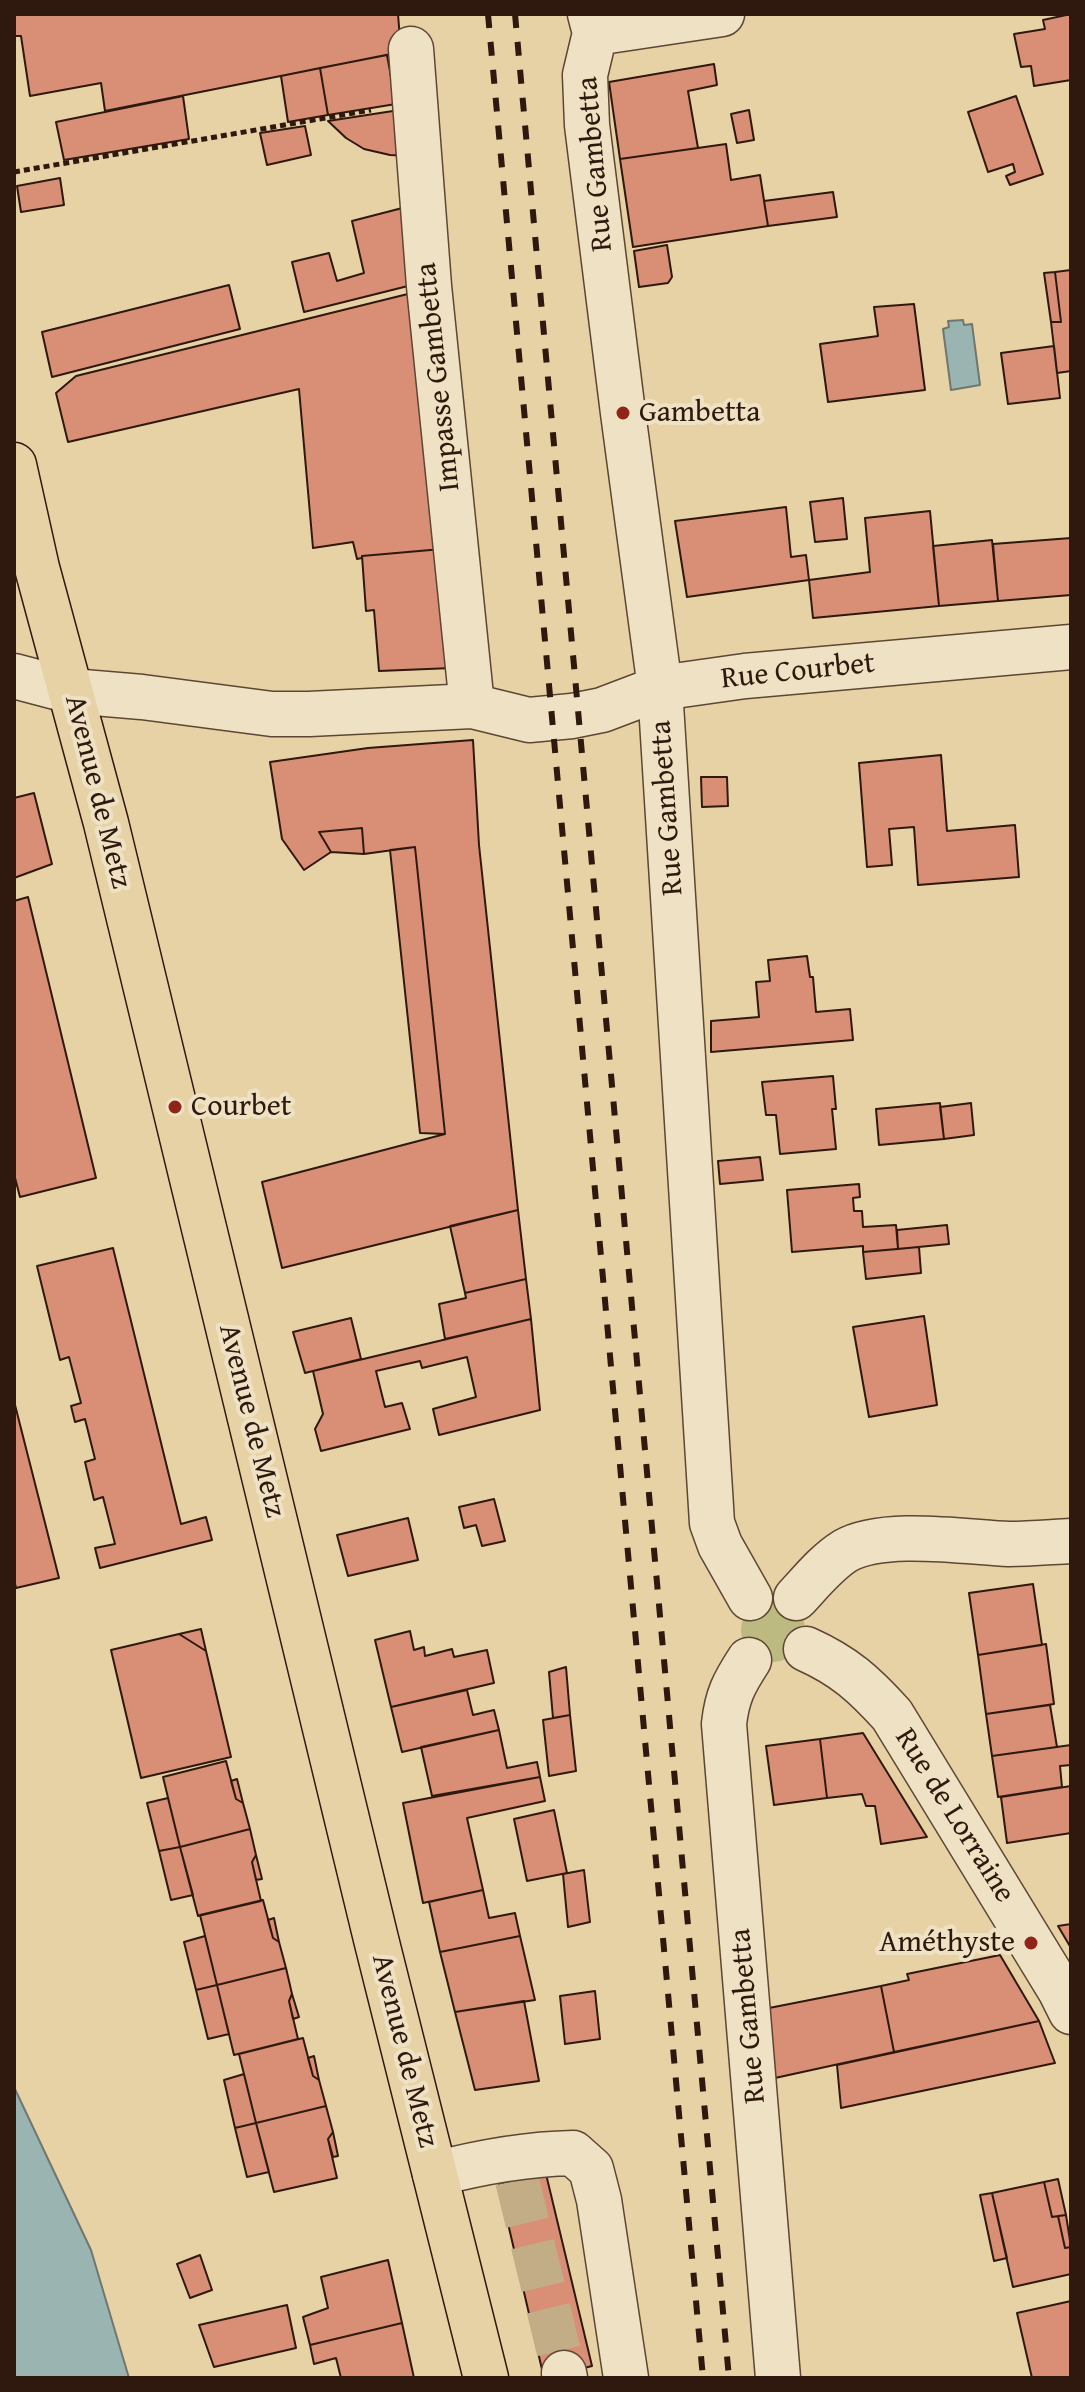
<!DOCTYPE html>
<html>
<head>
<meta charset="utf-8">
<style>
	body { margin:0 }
	#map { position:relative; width:1085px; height:2392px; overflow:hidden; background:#e7d2a5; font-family:"Gentium Book Plus",serif }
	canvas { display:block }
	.frame { position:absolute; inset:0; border:16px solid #2f190e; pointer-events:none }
</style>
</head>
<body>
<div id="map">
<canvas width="1085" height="2392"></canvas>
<div class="frame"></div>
</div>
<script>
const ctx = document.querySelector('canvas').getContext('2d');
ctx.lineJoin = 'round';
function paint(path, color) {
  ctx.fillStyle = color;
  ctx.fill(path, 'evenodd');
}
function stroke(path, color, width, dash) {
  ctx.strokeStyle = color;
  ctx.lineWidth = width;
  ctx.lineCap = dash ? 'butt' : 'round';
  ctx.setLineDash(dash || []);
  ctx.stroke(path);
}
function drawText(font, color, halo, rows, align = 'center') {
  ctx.font = font + ' "Gentium Book Plus",serif';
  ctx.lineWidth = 8;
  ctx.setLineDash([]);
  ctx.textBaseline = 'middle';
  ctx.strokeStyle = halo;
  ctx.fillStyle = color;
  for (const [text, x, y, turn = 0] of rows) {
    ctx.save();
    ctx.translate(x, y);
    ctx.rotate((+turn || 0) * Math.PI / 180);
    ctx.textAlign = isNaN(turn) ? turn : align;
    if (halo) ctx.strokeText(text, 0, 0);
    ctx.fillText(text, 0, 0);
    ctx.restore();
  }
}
paint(new Path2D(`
	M741 1630a32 32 0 1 1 64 0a32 32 0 1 1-64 0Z`), '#bdba81');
const water = new Path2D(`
	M963,320L964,325L972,324L980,385L951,390L943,329L949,327L948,321Z
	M14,2087L91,2250L129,2378H14Z`);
paint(water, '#9ab5b1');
stroke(water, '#6f7770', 2);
const building = new Path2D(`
	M14,14H398L401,52L105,111L101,83L30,96L21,36H14Z
	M1071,14V80L1034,86L1031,66L1021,67L1014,34L1045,29L1043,20Z
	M387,55L396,104L328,115L320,68Z
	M714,64L717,85L688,91L698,148L620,159L609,82Z
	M320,68L328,115L288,122L281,76Z
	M183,96L189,139L64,160L56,122Z
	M1016,96L1043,174L1010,185L1006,176L1015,172L1013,164L988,172L968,112Z
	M406,109L410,156L390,155L364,149L346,138L328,121Z
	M749,110L754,140L737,143L731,114Z
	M305,126L311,155L267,165L260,133Z
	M726,144L731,180L760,175L768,226L633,247L620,159Z
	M60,178L64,205L21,212L17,186Z
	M833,192L837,217L768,226L764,201Z
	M414,205L416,284L304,312L292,262L329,253L337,281L364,273L352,221Z
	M667,245L672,277L668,283L639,287L634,251Z
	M1071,270V371L1057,373L1051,322H1061L1055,272Z
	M1055,272L1061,322H1051L1044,273Z
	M229,285L240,329L52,377L42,332Z
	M420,291L442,549L362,556V558L357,559L353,542L313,548L299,389L68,442L56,393L76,376Z
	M914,304L925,390L828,402L820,344L878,336L874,307Z
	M1054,346L1060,398L1008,404L1001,353Z
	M843,498L847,539L815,542L810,502Z
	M786,507L791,557L806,555L809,580L687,597L675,521Z
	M930,511L939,606L813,618L809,580L870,572L865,518Z
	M1071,538V595L998,601L993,544Z
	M992,540L998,601L939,606L933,546Z
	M442,549L452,668L379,671L374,610L366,611L362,556Z
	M473,740L479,845L518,1210L282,1268L262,1182L445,1134L415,847L364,854L362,828L319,832L331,852L304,870L282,839L270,762L368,748Z
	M941,755L947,831L1015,825L1019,877L918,885L914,827L889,829L892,865L867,867L859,763Z
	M701,777H727L728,806L702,807Z
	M34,793L52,864L14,878V798Z
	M362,828L364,854L331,852L319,832Z
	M415,847L445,1134L420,1133L390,850Z
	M28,897L96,1178L20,1197L14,1174V901Z
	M807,956L810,977H813L816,1012L850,1009L853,1040L711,1052V1021L759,1017L756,982L770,981L768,960Z
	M833,1076L836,1109H832L836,1149L780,1154L776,1115H766L762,1082Z
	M940,1103L944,1139L879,1145L876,1109Z
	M971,1103L974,1135L944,1139L940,1107Z
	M760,1157L763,1180L720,1184L718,1161Z
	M859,1184L860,1197L853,1198L854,1211H862L863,1227L896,1225L898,1249L863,1252V1246L792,1252L787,1190Z
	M518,1210L526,1279L465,1293L450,1226Z
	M947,1225L949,1244L898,1249L897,1230Z
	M919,1247L921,1273L866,1279L863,1252Z
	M113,1248L181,1524L206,1517L212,1540L100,1568L95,1548L115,1544L103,1497L94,1500L85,1462L95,1459L85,1419L75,1422L71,1406L81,1403L69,1357L60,1360L37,1266Z
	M526,1279L531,1319L445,1339L439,1304L466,1298L465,1293Z
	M924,1316L937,1405L869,1417L853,1327Z
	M351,1318L361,1359L305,1373L293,1332Z
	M531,1319L540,1410L439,1435L433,1409L476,1397L467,1357L422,1368L420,1361L376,1371L385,1407L402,1403L410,1429L321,1451L315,1429L323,1414L313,1371Z
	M14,1401L59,1578L16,1588L14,1580Z
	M494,1499L505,1541L482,1546L476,1525L464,1528L459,1507Z
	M408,1518L418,1560L348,1576L337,1535Z
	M1033,1584L1042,1645L978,1655L969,1593Z
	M201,1629L206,1651L179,1634Z
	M410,1631L414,1650L424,1647L425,1656L452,1649L454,1657L487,1650L494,1683L391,1707L375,1640Z
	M179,1634L206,1651L231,1757L141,1778L111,1650Z
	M1046,1644L1054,1704L986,1714L978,1655Z
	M566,1667L570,1715L553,1718L549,1672Z
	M467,1690L473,1715L494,1710L499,1730L402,1752L391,1707Z
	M1050,1705L1057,1747L992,1756L986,1714Z
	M570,1715L576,1771L549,1776L543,1720Z
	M499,1730L507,1768L537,1762L540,1777L432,1796L421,1747Z
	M863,1733L927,1837L881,1844L875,1806H866L862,1794L827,1798L820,1739Z
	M820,1739L827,1798L774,1805L766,1746Z
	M1071,1745V1765L1060,1766L1062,1787L998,1797L992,1756Z
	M226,1761L236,1799L243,1803L250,1829L180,1847L163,1777Z
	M540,1777L545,1801L467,1818L483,1890L423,1903L403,1803Z
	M237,1779L243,1803L236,1799L231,1781Z
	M1071,1786V1833L1007,1843L1001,1797Z
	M168,1798L180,1847L159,1851L147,1803Z
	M554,1810L567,1873L527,1881L514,1819Z
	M250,1829L256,1855L252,1862L261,1901L198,1916L180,1847Z
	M180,1847L193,1895L171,1900L159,1851Z
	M256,1855L262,1879L256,1880L252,1862Z
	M584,1870L590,1922L568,1927L563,1874Z
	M483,1890L489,1918L515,1913L520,1936L440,1952L429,1902Z
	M263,1900L273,1938L279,1942L286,1968L217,1985L200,1915Z
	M274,1918L279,1942L273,1938L268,1920Z
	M1071,1924V1948L1058,1926Z
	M205,1936L217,1985L196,1990L184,1942Z
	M520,1936L535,2000L455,2012L440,1952Z
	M1000,1955L1039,2021L894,2052L881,1986L909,1980L907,1974Z
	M286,1968L292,1994L289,2001L298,2039L234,2055L217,1985Z
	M217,1985L229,2034L208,2039L196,1990Z
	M881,1986L894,2052L775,2078L769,2008Z
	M595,1991L600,2039L565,2044L560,1996Z
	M292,1994L299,2017L293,2019L289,2001Z
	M524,2001L539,2081L475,2090L455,2012Z
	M1039,2021L1055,2063L841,2108L837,2065Z
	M303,2038L313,2076L319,2080L326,2106L256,2123L239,2054Z
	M314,2056L319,2080L313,2076L308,2058Z
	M244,2074L256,2123L235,2128L224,2080Z
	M326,2106L333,2132L328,2139L337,2178L274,2192L256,2123Z
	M256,2123L269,2172L247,2177L235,2128Z
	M333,2132L338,2156L333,2157L328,2139Z
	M546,2174L592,2366L544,2378L499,2185Z
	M1058,2179L1066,2215L1052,2217L1044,2182Z
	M1044,2182L1052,2217L1058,2216L1065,2248L1071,2247V2274L1013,2287L992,2193Z
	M992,2193L1007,2258L994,2261L980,2195Z
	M1066,2215L1071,2247L1065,2248L1058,2216Z
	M200,2255L212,2290L190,2298L177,2264Z
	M388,2260L402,2323L310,2345L303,2317L328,2308L321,2277Z
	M1071,2301V2378H1032L1017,2313Z
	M287,2305L296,2348L214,2367L199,2325Z
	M402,2323L414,2378H341L336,2358L314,2364L310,2345Z`);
paint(building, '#d98f75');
stroke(building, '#2f190e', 2);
stroke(new Path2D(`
	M517,2180L564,2373`), '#c2ad87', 44, [44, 22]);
const minor = new Path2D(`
	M590,14L595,33L585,75L587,125L623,413L660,688L712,1523L720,1545L750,1598
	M595,33L722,14
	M411,49L429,286L472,706
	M14,676L71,691L142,697L272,714H309L472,706L529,720L572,716L602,710L660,688L745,676L1071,647
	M796,1598C811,1582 826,1563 845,1551C883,1529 965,1542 1009,1544C1030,1544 1051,1542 1071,1541
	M806,1649C844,1666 864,1684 892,1715L1060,1990L1071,2012
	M749,1660C734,1683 727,1696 724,1724L778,2378
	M435,2174C481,2162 525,2154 573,2153L591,2169L599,2200L626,2378
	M564,2373L565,2378`);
const major = new Path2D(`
	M14,465L37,568L106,823L376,1939L486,2378`);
stroke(minor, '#5d4734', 47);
stroke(major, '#2f190e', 47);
stroke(new Path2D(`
	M14,172L371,110`), '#2f190e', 5, [6, 4]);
stroke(minor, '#efe2c4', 44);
stroke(major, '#e7d2a5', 44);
stroke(new Path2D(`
	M488,14L703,2378
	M515,14L729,2378`), '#2f190e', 6, [14, 14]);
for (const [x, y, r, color] of [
	[623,413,8,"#8f2418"],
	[175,1107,8,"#8f2418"],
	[1031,1943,8,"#8f2418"]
]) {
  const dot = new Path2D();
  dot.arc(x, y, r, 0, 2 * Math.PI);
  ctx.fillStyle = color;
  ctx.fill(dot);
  stroke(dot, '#efe2c4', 3);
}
drawText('30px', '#2f190e', '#efe2c4', [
	["Rue Gambetta",596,164,-95],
	["Impasse Gambetta",439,377,-96],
	["Rue Courbet",798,672,-6],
	["Avenue de Metz",97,792,76],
	["Rue Gambetta",668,808,-94],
	["Avenue de Metz",251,1421,76],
	["Rue de Lorraine",954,1816,58],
	["Rue Gambetta",749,2016,-95],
	["Avenue de Metz",404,2051,76]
]);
drawText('30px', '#2f190e', '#efe2c4', [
	["Gambetta",639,413],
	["Courbet",191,1107],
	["Améthyste",1015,1943,"right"]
], 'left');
</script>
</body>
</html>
